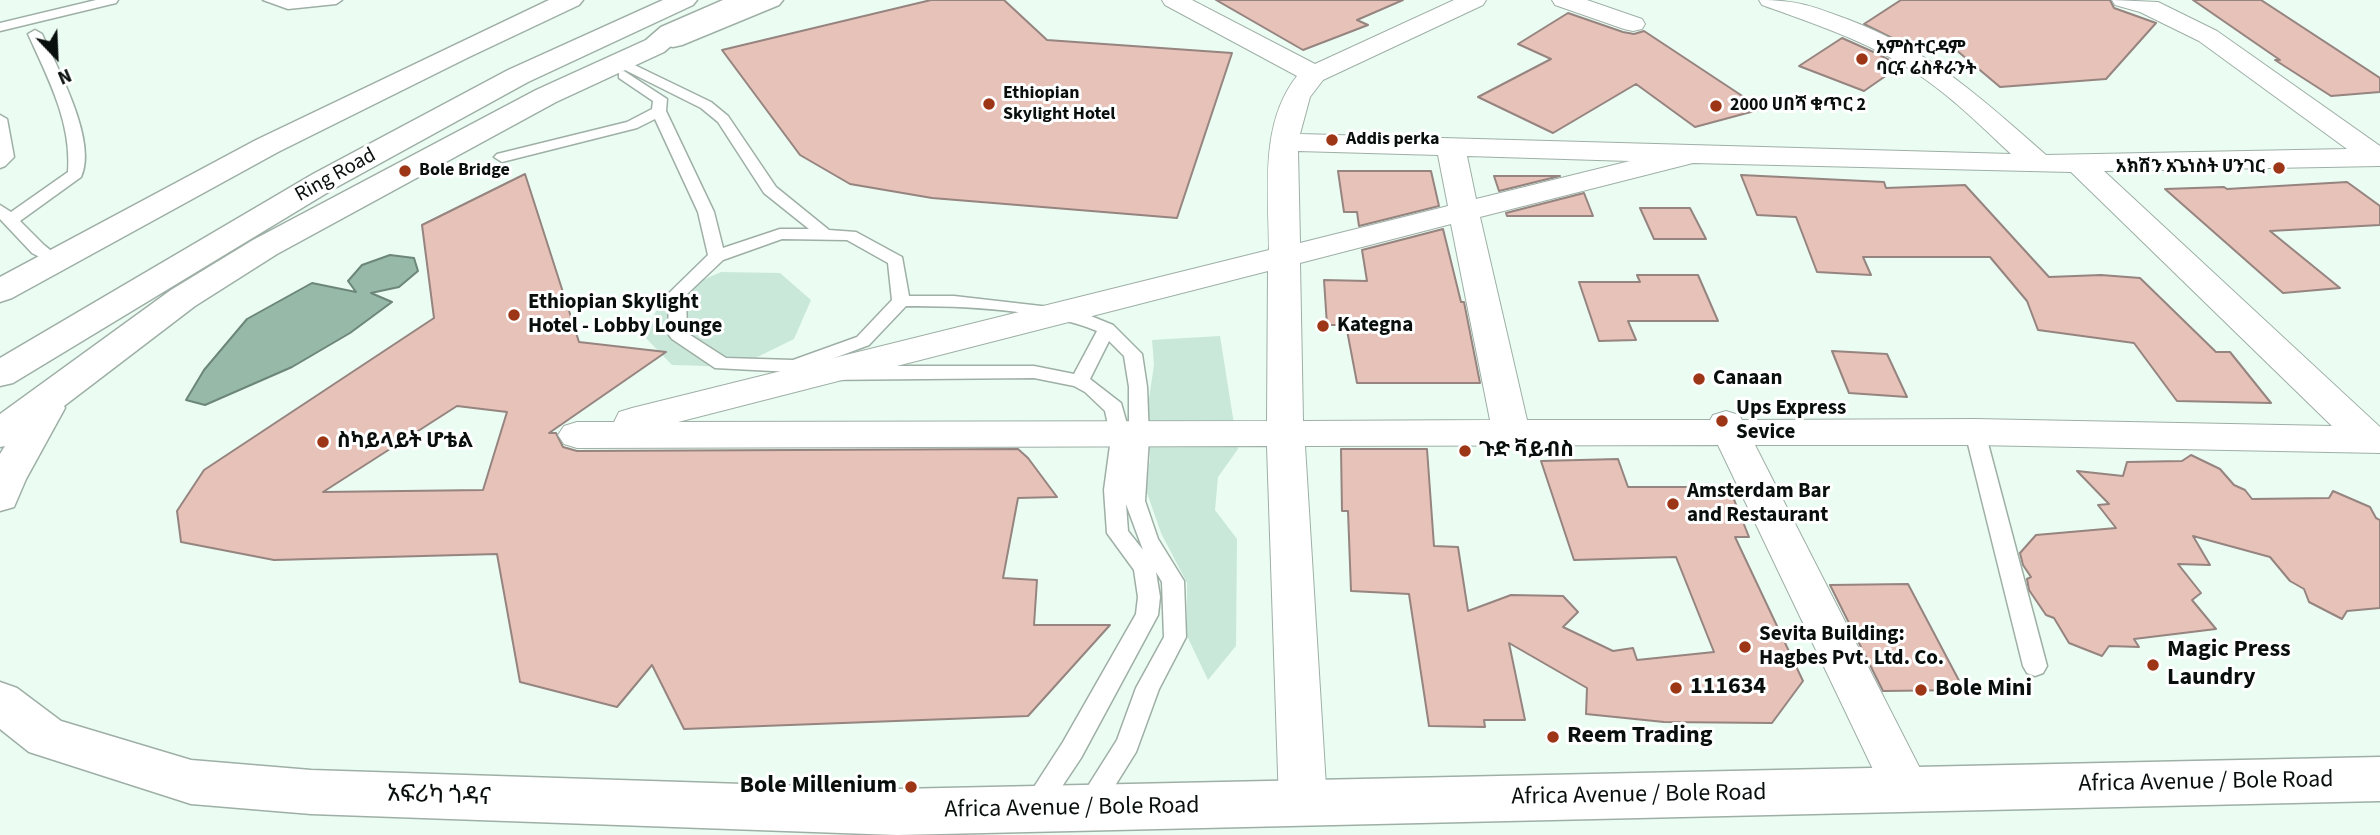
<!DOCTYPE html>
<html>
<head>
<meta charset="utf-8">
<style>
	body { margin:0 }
	#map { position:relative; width:2380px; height:835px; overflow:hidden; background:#ebfcf3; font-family:"Source Sans 3",sans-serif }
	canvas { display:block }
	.north { position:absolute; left:21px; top:21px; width:70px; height:70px; -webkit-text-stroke:5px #fff; paint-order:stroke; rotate:157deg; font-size:19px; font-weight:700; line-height:28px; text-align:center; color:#090f0c }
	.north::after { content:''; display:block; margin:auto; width:24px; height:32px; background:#090f0c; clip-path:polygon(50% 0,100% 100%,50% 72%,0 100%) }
</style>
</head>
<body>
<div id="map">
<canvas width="2380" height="835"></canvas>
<div class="north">N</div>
</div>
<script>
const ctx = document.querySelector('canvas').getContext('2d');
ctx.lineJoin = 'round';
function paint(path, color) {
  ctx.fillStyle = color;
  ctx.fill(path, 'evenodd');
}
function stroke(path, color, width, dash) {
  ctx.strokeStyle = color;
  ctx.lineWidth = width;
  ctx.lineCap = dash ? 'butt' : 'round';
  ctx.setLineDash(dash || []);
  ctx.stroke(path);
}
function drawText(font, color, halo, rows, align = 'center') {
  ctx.font = font + ' "Source Sans 3","Noto Sans Ethiopic",sans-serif';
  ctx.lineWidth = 6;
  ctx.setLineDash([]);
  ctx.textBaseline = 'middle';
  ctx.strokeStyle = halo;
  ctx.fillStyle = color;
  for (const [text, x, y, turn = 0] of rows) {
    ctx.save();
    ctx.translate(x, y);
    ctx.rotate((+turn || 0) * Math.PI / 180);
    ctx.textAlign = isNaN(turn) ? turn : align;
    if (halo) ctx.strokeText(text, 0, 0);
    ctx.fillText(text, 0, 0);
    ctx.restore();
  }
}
paint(new Path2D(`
	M721,272L780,273L811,300L794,339L737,367L672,365L643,335L664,297Z
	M1220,336L1238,449L1218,477L1215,510L1237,539L1236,646L1208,680L1187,636V583L1161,533L1146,490L1150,458L1147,412L1154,365L1152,340Z`), '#c9e8d9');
const water = new Path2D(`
	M390,255L414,258L418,271L399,287L371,293L392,302L350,333L292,367L205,405L186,400L204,370L247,319L312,283L356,292L348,281L362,265Z`);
paint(water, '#97b9a8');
stroke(water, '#6c8679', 2);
const building = new Path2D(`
	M931,0H1004L1047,40L1232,53L1177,218L932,198L850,184L800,155L722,50Z
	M1216,0H1403L1357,20L1368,25L1303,50Z
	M1901,0H2110L2114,8L2156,23L2106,79L2000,87L1942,38L1920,52L1864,24Z
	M2193,0H2261L2380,78V92L2331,96L2275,60H2280Z
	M1568,13L1623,32L1634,34L1644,31L1762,109L1695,127L1636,84L1553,133L1478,97L1551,59L1518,44Z
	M1842,38L1878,54L1900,66L1864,91L1799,66Z
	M1338,171H1431L1439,206L1359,226L1357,212H1344Z
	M525,174L579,342L666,352L549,433H556L563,447L577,451L1018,449L1028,458L1057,497L1018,498L1003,578L1037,580L1034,625H1110L1028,716L684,729L652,665L617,707L520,682L497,554L274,560L181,542L177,511L204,470L434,318L422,225ZM457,406L507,412L483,490L323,492Z
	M1741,175L1884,182L1886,188L1965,185L2049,277L2101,275L2140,278L2216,352H2230L2271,403L2177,401L2134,343L2038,330L2027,301L1990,257H1863L1871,275L1817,272L1796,217L1757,215Z
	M1494,176H1560L1499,191Z
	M2347,182L2380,206V225L2270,231L2340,288L2283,293L2165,189L2224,187L2227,189Z
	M1584,193L1593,216H1507L1506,213Z
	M1640,208H1690L1706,239H1654Z
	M1443,229L1461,302H1464L1480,383H1357L1346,325H1327L1324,280L1367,281L1362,250Z
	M1637,275H1698L1718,321H1628L1636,340L1599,341L1579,282H1640Z
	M1832,351L1887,354L1907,397L1849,393Z
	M1341,449H1427L1434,546L1458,547L1468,611L1511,595L1563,596L1578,612L1563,627L1613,651L1633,648L1637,660L1714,652L1676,557L1574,560L1541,461L1618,459L1628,487H1729L1749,537H1735L1803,681L1772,723L1664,722L1586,714L1587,688L1509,643L1525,720H1484L1485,727L1429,726L1409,594L1351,591L1348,511H1342Z
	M2191,455L2220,469L2234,485L2245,490L2252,499L2329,498L2333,491L2370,507L2376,518L2380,520V608L2347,611L2342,619L2309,602L2304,589L2290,581L2270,557L2193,536L2210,565L2178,564L2201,593L2192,600L2216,629L2134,639L2139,647L2109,646L2102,656L2069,643L2054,618L2046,615L2029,590L2027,579L2031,577L2023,565L2020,553L2036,535L2116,528L2098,505L2109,504L2077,471L2123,476L2127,462L2182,461Z
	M1908,584L1964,690L1883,691L1830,585Z`);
paint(building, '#e7c2b8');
stroke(building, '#95847f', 2);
const service = new Path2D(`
	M96,0H118L116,3L0,31V23Z
	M263,0H342L336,4L288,9Z
	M35,30L42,34C57,67 98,142 81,177L20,221L44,245L64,261L56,266L32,253L0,219V205L11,212L68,172C72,123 48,78 28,34Z
	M620,58L711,102L728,116L776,187L829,230L856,232L902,257L909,296H954L1076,310L1113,325L1142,354L1147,387L1149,438L1145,501L1158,539L1184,581L1186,637L1159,689L1136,752L1098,813L1089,816L1080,813L1076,805L1117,740L1136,688L1164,637L1162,582L1156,572L1160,597L1158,615L1081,758L1043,815L1034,818L1025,815L1021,807L1063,742L1136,614L1138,597L1134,570L1107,533L1104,490L1111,438L1105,411L1085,392L1074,386L1034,378L817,380L792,372L715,368L672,339L669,335L668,294L708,255L698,212L655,119L637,128L502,162L494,157L497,154L627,122L652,109L653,101L619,78V72L624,71L667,99L666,111L714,212L723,248L780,229H809L764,193L718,122L701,108L615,65L613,62ZM782,239L847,240L888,263L892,300L857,337L793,360L726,358L687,333L686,295L723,260ZM906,306C963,306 1044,309 1097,331L1074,374L1034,366H813L869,345ZM1109,341L1124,356L1129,387V431L1121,403L1090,379ZM1126,504L1143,550L1128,531Z
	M0,115L7,119L14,157L5,166L0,168Z
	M1975,425L1982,427L1985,432L2047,666L2043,673L2035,676L2027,673L2023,666L1965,432L1968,427Z`);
const minor = new Path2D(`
	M1162,0H1192L1315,64L1454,0H1486L1483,5L1323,80L1310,97L1300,134L2011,154C1981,126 1951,96 1916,73C1869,42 1815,24 1762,5L1759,0C1797,0 1812,6 1847,19C1931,51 1980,97 2046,155L2347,149L2199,41L2140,12L2115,5L2112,0L2158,2L2217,31L2380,146V166L2104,171L2380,427V453L1975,445H1755L1931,790L1924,805L1907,811L1890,805L1718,445L1305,446L1327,803L1320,818L1303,825L1286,818L1279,803L1267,446L577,448L564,444L558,435L564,426L577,422H614L619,412L632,408L1269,250C1269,192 1259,124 1297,76L1165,5ZM1298,151L1438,155L1448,206L1300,243ZM1467,156L1630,161L1476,199ZM1693,163L2071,172L2332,426L1975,419L1742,420L1739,415L1726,411L1713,415L1710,420H1527L1480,217ZM1451,224L1490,420L1303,421L1300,263ZM1268,271L1267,421L678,422Z
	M1552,0H1587L1642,19L1645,24L1642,29L1633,31L1624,29L1555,5Z`);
const tertiary = new Path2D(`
	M748,0H783L779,5L682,45L673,47L664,45L660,39L664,33Z`);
const primary = new Path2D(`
	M0,682L17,688L61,721L191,760L311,770L897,789L2380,757V801L897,835L311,814L191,804L29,752L0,729Z`);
const trunk = new Path2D(`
	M549,0H583L579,5L469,57L278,152L12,298L0,302V277L256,140Z
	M663,0H697L693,5L528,82L335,188L13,383L0,386V358L313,174L508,70Z
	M723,0H757L753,5L679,39L664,52L556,102L277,254L195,306L64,406L65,408L26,479L14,507L0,511V454L5,446L0,447V414L171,290L253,240L536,90L646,40L661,27Z`);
stroke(service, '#9eafa6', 3);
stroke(minor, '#9eafa6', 2);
stroke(tertiary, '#9eafa6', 3);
stroke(primary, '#9eafa6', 3);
stroke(trunk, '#9eafa6', 3);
paint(service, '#fff');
paint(minor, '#fff');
paint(tertiary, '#fff');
paint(primary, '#fff');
paint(trunk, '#fff');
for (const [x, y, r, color] of [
	[1862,59,7,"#9d3617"],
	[989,104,7,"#9d3617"],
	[1716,106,7,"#9d3617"],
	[1332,140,7,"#9d3617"],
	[2279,168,7,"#9d3617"],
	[405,171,7,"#9d3617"],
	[514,315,7,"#9d3617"],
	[1323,326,7,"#9d3617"],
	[1699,379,7,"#9d3617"],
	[1722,421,7,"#9d3617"],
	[323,442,7,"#9d3617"],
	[1465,451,7,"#9d3617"],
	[1673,504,7,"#9d3617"],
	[1745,647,7,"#9d3617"],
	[2153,665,7,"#9d3617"],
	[1676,688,7,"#9d3617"],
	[1921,690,7,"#9d3617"],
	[1553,737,7,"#9d3617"],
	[911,787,7,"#9d3617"]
]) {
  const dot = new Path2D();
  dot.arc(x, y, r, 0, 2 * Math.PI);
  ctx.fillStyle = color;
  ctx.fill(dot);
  stroke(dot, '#fff', 2.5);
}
drawText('bold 18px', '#090f0c', '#fff', [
	["አምስተርዳም",1876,49],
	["ባርና ሬስቶራንት",1876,70],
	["Ethiopian",1003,94],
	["Skylight Hotel",1003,115],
	["2000 ሀበሻ ቁጥር 2",1730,106],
	["Addis perka",1346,140],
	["አክሽን አጌነስት ሀንገር",2265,168,"right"],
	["Bole Bridge",419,171]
], 'left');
drawText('21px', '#090f0c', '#fff', [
	["Ring Road",336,176,-29]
]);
drawText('bold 21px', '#090f0c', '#fff', [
	["Ethiopian Skylight",528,303],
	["Hotel - Lobby Lounge",528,327],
	["Kategna",1337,326],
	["Canaan",1713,379],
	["Ups Express",1736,409],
	["Sevice",1736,433],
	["ስካይላይት ሆቴል",337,442],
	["ጉድ ቫይብስ",1479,451],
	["Amsterdam Bar",1687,492],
	["and Restaurant",1687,516],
	["Sevita Building:",1759,635],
	["Hagbes Pvt. Ltd. Co.",1759,659]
], 'left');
drawText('bold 24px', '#090f0c', '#fff', [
	["Magic Press",2167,651],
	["Laundry",2167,679],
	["111634",1690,688],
	["Bole Mini",1935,690],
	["Reem Trading",1567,737],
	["Bole Millenium",897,787,"right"]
], 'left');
drawText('24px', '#090f0c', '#fff', [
	["Africa Avenue / Bole Road",2206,783,-1],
	["Africa Avenue / Bole Road",1639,796,-1],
	["አፍሪካ ጎዳና",439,797,2],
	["Africa Avenue / Bole Road",1072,809,-1]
]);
</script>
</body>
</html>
